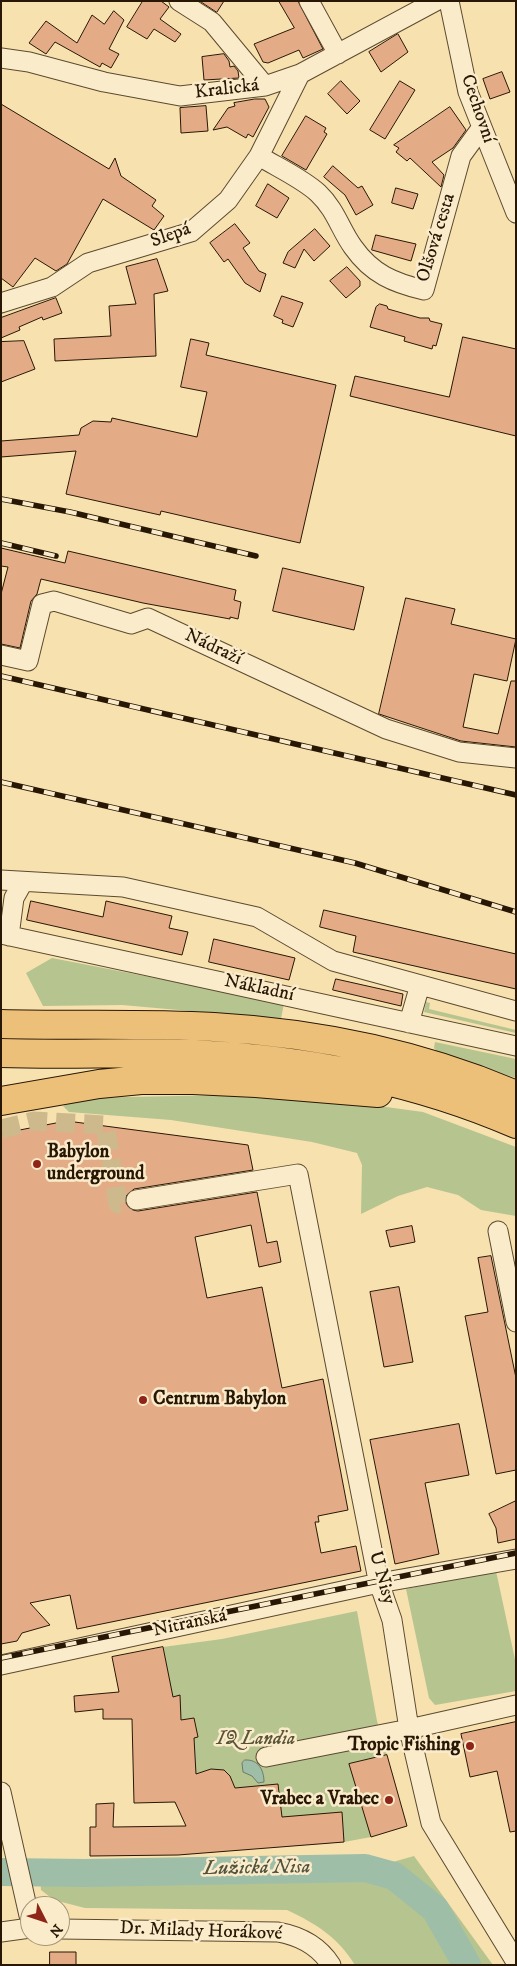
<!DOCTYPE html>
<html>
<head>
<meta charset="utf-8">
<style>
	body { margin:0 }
	#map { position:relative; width:517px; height:1966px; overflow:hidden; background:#f7e1af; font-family:"IM FELL DW Pica",serif }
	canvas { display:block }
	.frame { position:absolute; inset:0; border:2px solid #291705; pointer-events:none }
	.north { position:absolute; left:20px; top:1896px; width:50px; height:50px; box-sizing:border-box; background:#faeccb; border:1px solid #a6977c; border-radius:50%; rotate:131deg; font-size:14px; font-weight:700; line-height:20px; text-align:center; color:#291705 }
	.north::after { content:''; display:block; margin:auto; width:18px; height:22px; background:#8f2418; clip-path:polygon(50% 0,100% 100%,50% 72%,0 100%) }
</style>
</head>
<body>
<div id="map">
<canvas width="517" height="1966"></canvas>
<div class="frame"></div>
<div class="north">N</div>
</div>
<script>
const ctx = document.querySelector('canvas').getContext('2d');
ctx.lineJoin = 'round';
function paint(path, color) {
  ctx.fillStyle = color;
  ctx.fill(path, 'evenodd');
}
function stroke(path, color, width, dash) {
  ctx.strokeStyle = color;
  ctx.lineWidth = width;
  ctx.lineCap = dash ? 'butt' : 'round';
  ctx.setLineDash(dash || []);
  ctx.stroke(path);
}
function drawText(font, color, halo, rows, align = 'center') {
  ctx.font = font + ' "IM FELL DW Pica",serif';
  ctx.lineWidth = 5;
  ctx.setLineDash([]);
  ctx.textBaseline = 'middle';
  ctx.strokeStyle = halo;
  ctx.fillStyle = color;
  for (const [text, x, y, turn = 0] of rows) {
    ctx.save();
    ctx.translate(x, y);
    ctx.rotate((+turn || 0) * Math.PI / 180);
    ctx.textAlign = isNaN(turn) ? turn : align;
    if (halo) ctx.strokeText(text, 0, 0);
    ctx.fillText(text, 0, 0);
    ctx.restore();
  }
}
paint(new Path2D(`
	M52,958L284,1003L281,1019L122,1005L43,1006L26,973Z
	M426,1002L430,1003L429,1009L516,1030V1033L424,1012Z
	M435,1042L516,1059V1078L439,1054L434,1048Z
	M227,1095L364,1104L423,1112L516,1147V1216L481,1210L458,1195L427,1187L398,1196L361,1214L362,1165L357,1153L312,1142L171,1120L69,1112L63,1106L79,1098Z
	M496,1571L516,1664V1691L435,1705L429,1698L406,1589Z
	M357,1611L377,1721L387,1755L350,1764L371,1837L344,1842L190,1854L188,1825L174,1802L142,1697L172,1692L163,1647L222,1639Z
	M414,1856L493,1965H355C338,1937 315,1923 287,1910L85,1908L54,1900L41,1890L40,1876H295L361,1871Z`), '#b6c490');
const water = new Path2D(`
	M245,1760C259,1759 264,1771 264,1782L258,1783L252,1776L243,1772L242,1763Z`);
paint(water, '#9ebea8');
stroke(water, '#6f7b67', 1);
stroke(new Path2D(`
	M1,1872L85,1873L365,1868L394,1876L435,1909L467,1965`), '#9ebea8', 28);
const building = new Path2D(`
	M143,1H161L169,7L160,19L181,34L175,42L154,29L147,39L127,27Z
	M200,1H224L217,12Z
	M279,1H298L323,49L303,58L299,50L268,63L263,62L254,44L294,28Z
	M114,11L124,20L109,49L119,54L111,68L102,63L100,67L55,42L46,54L29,43L46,21L77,43L92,15L104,24Z
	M398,34L408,52L381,72L369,52Z
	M224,54L229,61L230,67L234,66L238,71L239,78L204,80L202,57Z
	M502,72L510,92L490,99L483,79Z
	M341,81L360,101L347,114L328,94Z
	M400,81L415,90L385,139L370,130Z
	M255,99H265L269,107L253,137L248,134L246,138L227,127L213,130L228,108L235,106L234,103Z
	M1,104L109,169L115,158L121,176L156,200L152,206L164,216L154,230L103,199L67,264L56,271L35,258L13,287L1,278Z
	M206,106L208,131L181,133L180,108Z
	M450,107L466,130L453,148L432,162L444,175L441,187L410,158L407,161L396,152L399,148L394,145Z
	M306,116L326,128L324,132L327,134L306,170L282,156Z
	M333,166L358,188L362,186L373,205L356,215L345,195L324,177Z
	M268,184L289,198L277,218L256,206Z
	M396,188L418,194L413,209L392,203Z
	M235,224L250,243L243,248L259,271L266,274L260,292L245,283L228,259L224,262L210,243Z
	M315,229L330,246L314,261L304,249L295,268L283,263L288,252Z
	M376,235L416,244L411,261L372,250Z
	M157,259L168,291L154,294L156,356L55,361L54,339L111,336L109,306L136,304L126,267Z
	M347,267L360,281V286L346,298L330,281Z
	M282,296L303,303L293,327L282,323L283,320L274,316Z
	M56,298L62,313L43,320L42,317L19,327L20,330L1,338V318Z
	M380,304L387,306L388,309L420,318H429L430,321L442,324L436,346L433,345L432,349L404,341L405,337L370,327L376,307Z
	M463,337L516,349V436L350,396L355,376L449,397Z
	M191,339L209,343L206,355L336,385L300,543L161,511L160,515L66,494L76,451L1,457V441L79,435L81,428L93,421L111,422L112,418L197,437L207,392L181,387Z
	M24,341L35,369L1,382V342Z
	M1,548L65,563L68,551L236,590L234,600L241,602L238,619L230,617V619L143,603L41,579L37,594L31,601L20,648L1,644V594L8,567L1,566Z
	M283,568L364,587L354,630L273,611Z
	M406,598L455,609L451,624L516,639L507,681L474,674L463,727L498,734L511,681H516V747L461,741L379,714Z
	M31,901L103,917L106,901L172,916L169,928L188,932L182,955L27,920Z
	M324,910L516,954V989L353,952L356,936L320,927Z
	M214,939L295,958L289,980L209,962Z
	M336,979L403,994L401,1006L333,990Z
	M67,1121L248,1145L253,1170L134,1189L126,1196L125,1202L132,1210L138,1211L257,1192L267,1243L277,1241L281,1262L259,1267L251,1225L195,1237L207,1298L262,1287L282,1388L323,1379L348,1510L318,1516L319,1522H315L321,1553L356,1546L361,1571L77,1629L70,1595L30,1603L50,1625L22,1633L17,1641L1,1644V1134Z
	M412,1226L415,1242L390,1247L386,1231Z
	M491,1256L516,1378V1470L496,1474L465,1316L488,1312L478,1258Z
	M399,1287L413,1362L384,1367L370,1292Z
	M459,1424L469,1475L425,1483L439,1554L395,1564L370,1440Z
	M516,1501V1539L498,1543L496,1528L489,1514Z
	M163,1647L173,1697L180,1695L181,1720L194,1718L198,1737L194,1738L196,1774L211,1769L224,1770L230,1776L235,1788L278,1784L282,1817L342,1812L344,1842L178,1855L90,1856V1827H96V1804L114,1803L113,1827L186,1826L175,1802L134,1803L132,1719H103V1709L75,1712L74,1696L119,1692L112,1657Z
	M516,1722V1831L510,1832L497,1771L470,1777L461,1734Z
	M387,1755L407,1826L371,1837L349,1764Z
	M50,1952H76V1965H50Z`);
paint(building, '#e3ac87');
stroke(building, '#291705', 1);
stroke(new Path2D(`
	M1,1129L34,1121L105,1125L118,1204L136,1200`), '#ceb98d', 19, [19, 9]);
const minor = new Path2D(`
	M179,1L212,22L265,86
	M309,1L338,54
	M449,1L468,92L516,213
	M1,58L29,62L104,82L180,96L265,86L300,74L436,1
	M259,156C277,167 303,179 318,193C336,210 340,229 353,247C372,274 394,283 424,290L461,156L482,127
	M1,303L52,287L88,263L191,232L228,200L259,156L300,74
	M1,655L28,661L42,604L54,601L131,624L148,618L386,729L459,752L516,758
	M1,880L123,887L257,917L333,961L516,1011
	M1,934L516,1046
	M9,936L14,898L23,882
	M409,1023L420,985
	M136,1200L298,1174L378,1580L392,1620L409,1729L431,1823L516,1962
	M498,1231L516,1322
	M1,1665L379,1583L516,1559
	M266,1757L409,1729L516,1705
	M1,1792L30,1920
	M60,1929L278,1932C300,1936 319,1946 331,1965
	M1,1932L30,1928`);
const highway = new Path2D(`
	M1,1024C72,1026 143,1023 214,1027C317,1033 420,1054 516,1095
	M1,1053C65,1055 128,1052 191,1054C304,1059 412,1079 516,1124
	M1,1101L99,1084L141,1080H193L256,1083L378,1093`);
stroke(minor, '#5c4a30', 21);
stroke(highway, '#291705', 30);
stroke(minor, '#faeccb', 19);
stroke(highway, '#ecc078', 28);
const rail = new Path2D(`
	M1,499L70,512L256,556
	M1,543L56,556
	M1,676L516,795
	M1,782L355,863L516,912
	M1,1658L516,1553`);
stroke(rail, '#291705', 5.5);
stroke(rail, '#faeccb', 4, [11]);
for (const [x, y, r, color] of [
	[37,1164,5,"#8f2418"],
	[143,1400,5,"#8f2418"],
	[470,1746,5,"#8f2418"],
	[389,1800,5,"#8f2418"]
]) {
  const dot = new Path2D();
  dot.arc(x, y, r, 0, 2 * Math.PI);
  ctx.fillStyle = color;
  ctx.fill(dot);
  stroke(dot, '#faeccb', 2);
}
drawText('19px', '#291705', '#faeccb', [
	["Kralická",227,90,-7],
	["Cechovní",477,109,71],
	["Slepá",171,236,-20],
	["Olšová cesta",437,238,-73],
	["Nádraží",213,648,25],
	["Nákladní",259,989,12],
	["U Nisy",381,1578,74],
	["Nitranská",190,1624,-12],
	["Dr. Milady Horákové",201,1932,2]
]);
drawText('bold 19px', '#291705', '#faeccb', [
	["Babylon",47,1153],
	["underground",47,1175],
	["Centrum Babylon",153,1400],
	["Tropic Fishing",460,1746,"right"],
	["Vrabec a Vrabec",379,1800,"right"]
], 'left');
drawText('italic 19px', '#5a5436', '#faeccb', [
	["IQ Landia",256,1740]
]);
drawText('italic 20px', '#52513e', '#faeccb', [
	["Lužická Nisa",257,1869,-1]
]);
</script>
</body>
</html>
